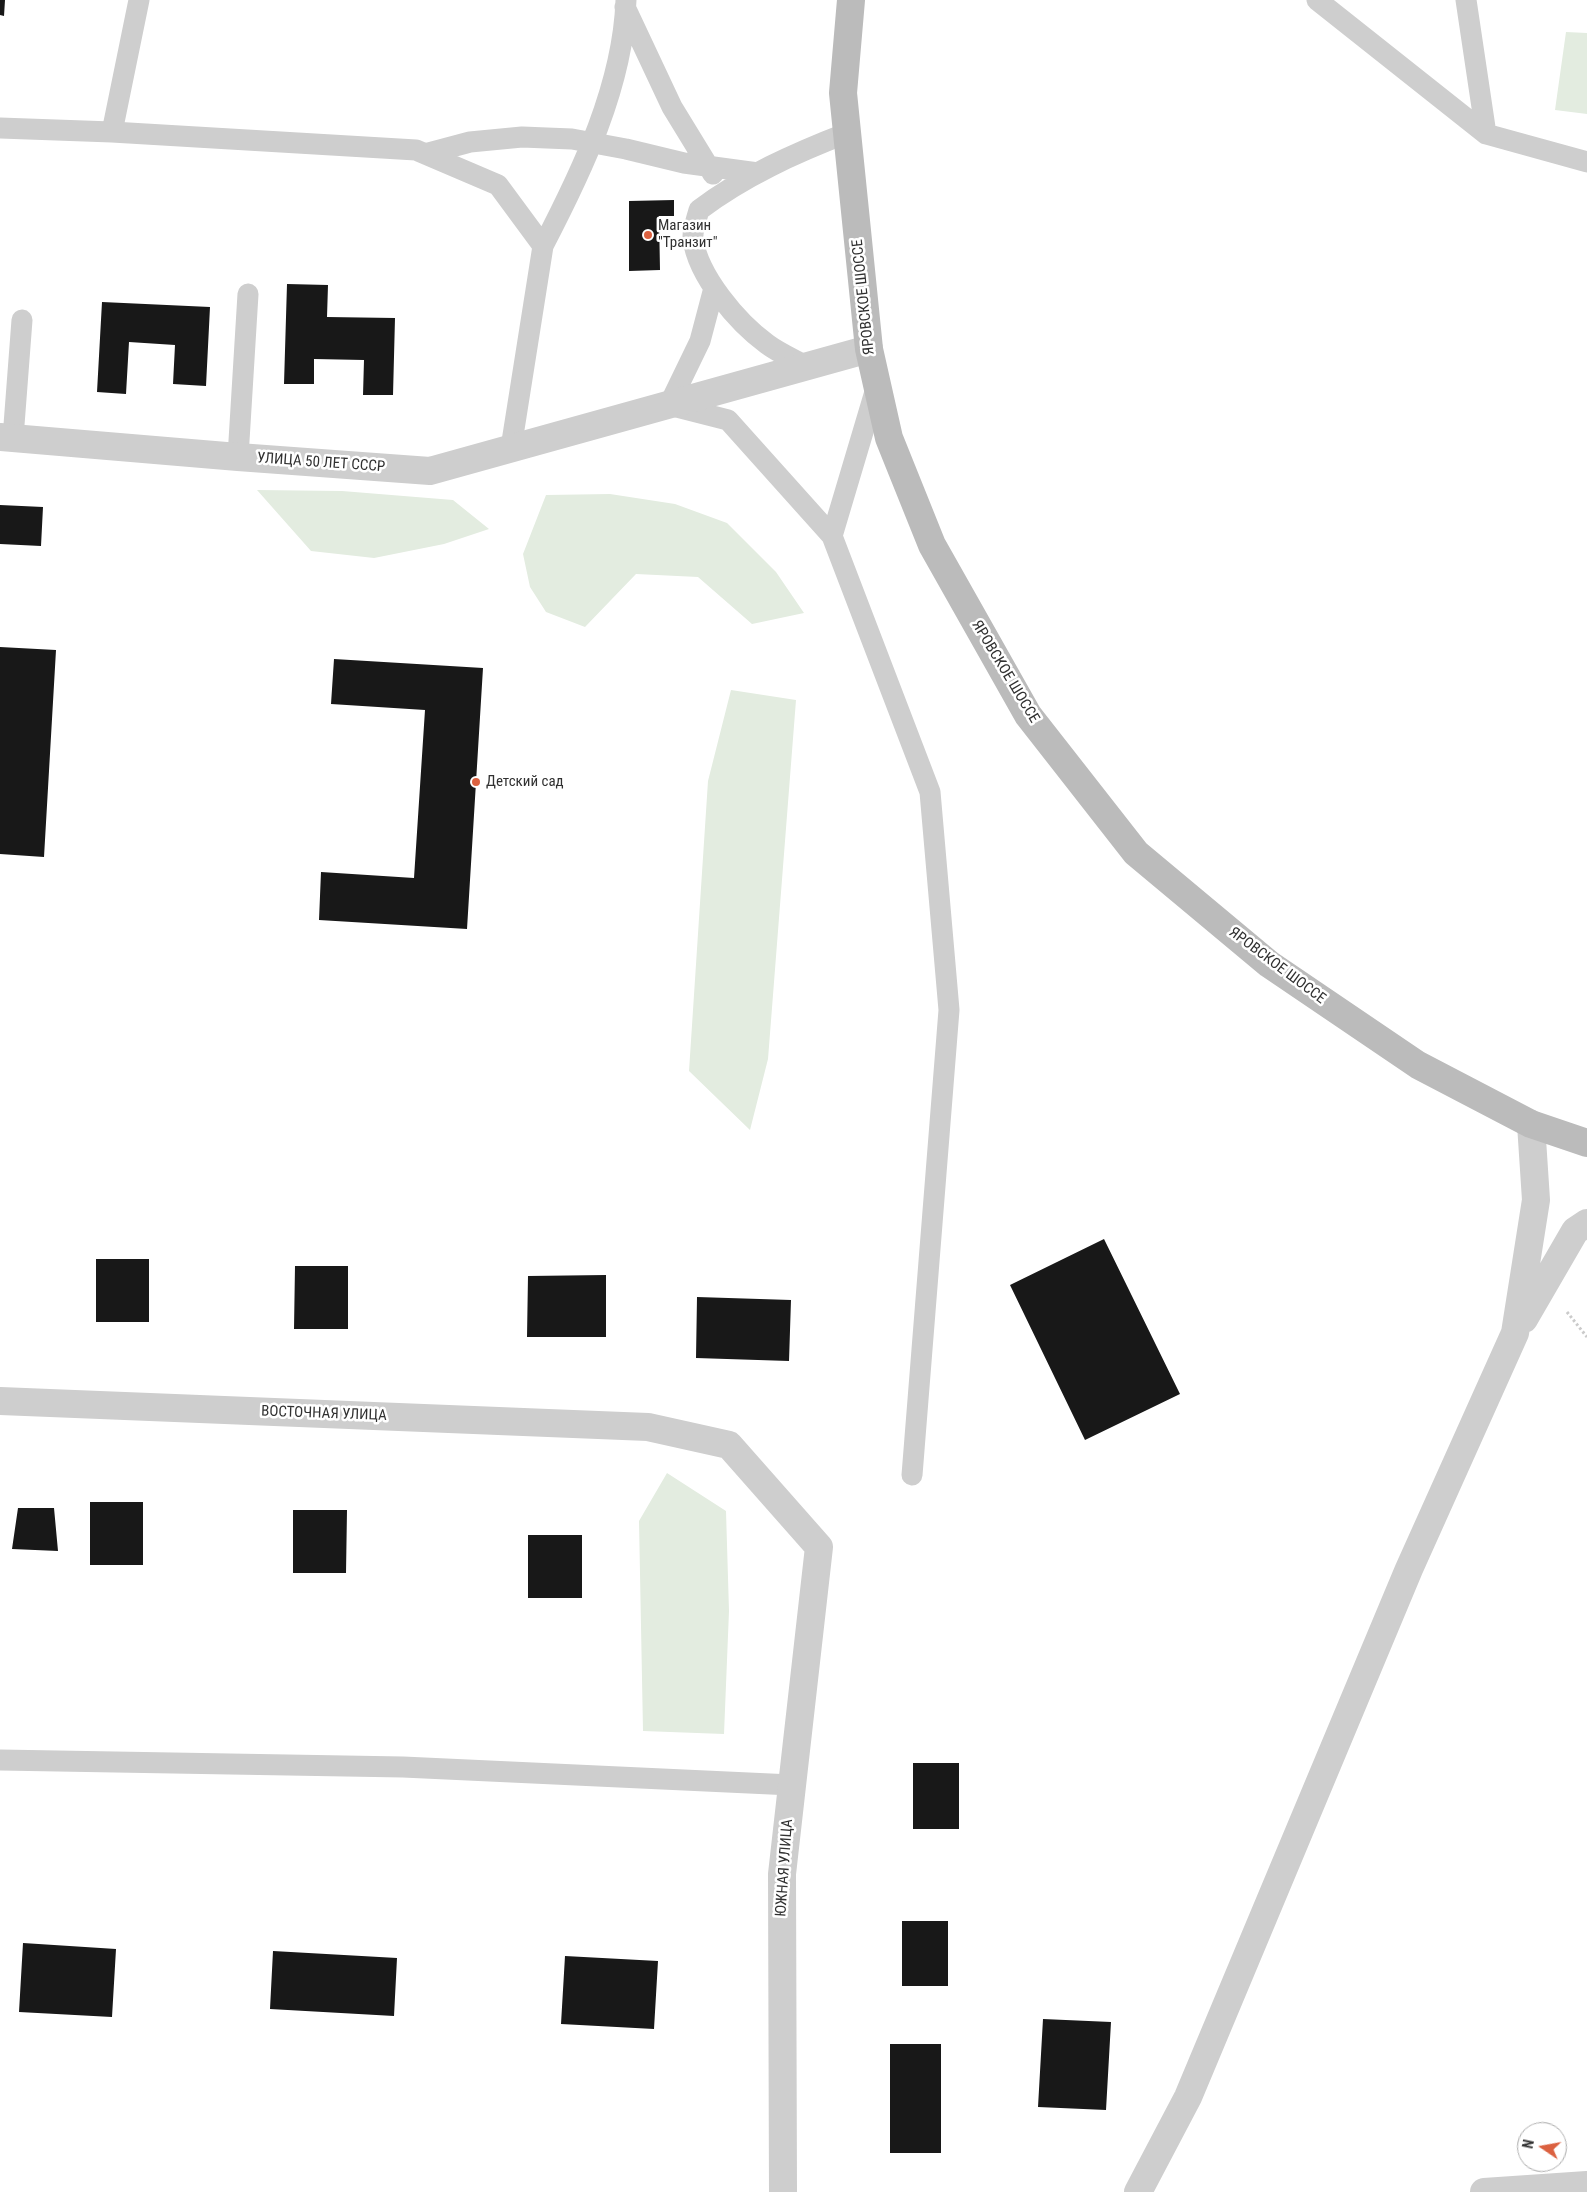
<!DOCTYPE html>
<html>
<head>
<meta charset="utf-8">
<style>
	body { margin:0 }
	#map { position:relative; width:1587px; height:2192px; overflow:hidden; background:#fff; font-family:"Roboto Condensed",sans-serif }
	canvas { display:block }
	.north { position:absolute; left:1517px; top:2122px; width:50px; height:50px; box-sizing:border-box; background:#fff; border:1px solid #adadad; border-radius:50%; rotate:282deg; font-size:14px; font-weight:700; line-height:20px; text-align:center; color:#313131 }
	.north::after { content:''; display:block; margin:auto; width:18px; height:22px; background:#db6140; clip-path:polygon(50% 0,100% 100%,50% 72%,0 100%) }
</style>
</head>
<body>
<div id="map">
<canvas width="1587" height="2192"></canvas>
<div class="north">N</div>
</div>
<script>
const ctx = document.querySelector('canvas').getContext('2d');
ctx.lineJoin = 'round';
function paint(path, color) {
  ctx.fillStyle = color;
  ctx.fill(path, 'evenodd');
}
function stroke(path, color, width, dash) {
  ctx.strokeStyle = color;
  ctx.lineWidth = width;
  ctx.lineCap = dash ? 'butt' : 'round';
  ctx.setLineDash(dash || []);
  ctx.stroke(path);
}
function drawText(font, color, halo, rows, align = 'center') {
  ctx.font = font + ' "Roboto Condensed",sans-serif';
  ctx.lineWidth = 5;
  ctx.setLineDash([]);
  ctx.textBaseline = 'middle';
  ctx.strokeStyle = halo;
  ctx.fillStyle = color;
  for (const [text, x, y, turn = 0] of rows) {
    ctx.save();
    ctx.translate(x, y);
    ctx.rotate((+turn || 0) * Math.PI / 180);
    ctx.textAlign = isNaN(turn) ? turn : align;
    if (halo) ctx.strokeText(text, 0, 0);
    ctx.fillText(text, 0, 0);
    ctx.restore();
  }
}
paint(new Path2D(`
	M1566,32L1587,33V114L1555,110Z
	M257,490L342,491L453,500L489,529L444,544L374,558L311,551Z
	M610,494L675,504L727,523L776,572L804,613L752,624L698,577L636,574L585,627L546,612L530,587L523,554L546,495Z
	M731,690L796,700L768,1059L750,1130L689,1071L708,781Z
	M667,1473L726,1511L729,1611L724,1734L643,1731L639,1521Z`), '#e3ece0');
paint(new Path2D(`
	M0,0H5L4,16L0,15Z
	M674,200V216H659L660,270L629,271V201Z
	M287,284L328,285L327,317L395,318L393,395H363L364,360L314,359V384H284Z
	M102,302L210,307L206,386L173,384L175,345L129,342L126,394L97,392Z
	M0,505L43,507L41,546L0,544Z
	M0,647L56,650L44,857L0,854Z
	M334,659L483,668L467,929L319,920L321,872L414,878L425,710L331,704Z
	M1104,1239L1180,1394L1085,1440L1010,1285Z
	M96,1259H149V1322H96Z
	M295,1266H348V1329H294Z
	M606,1275V1337H527L528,1276Z
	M697,1297L791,1300L789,1361L696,1358Z
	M90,1502H143V1565H90Z
	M18,1508H54L58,1551L12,1549Z
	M293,1510H347L346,1573H293Z
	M528,1535H582V1598H528Z
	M913,1763H959V1829H913Z
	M902,1921H948V1986H902Z
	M23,1943L116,1949L112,2017L19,2012Z
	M273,1951L397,1958L394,2016L270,2009Z
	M565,1956L658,1961L654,2029L561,2024Z
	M1043,2019L1111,2022L1106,2110L1038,2107Z
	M890,2044H941V2153H890Z`), '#181818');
stroke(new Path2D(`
	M1567,1312L1587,1337`), '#cbcbcb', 3, [2.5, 2.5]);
stroke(new Path2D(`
	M1317,0L1486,134L1587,162
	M1466,0L1486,134
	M625,7L672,107L713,174
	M0,128L112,132L416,150L498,185L543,246L511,448
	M112,132L139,0
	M425,154L470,142L522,137L572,139L626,149L684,163L758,173
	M543,246C582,171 623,86 626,0
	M714,288L700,341L669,405L728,420L832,536L930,792L949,1010L912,1475
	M806,366C793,359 779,353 767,344C737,322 698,276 693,239C692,231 697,218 699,210C744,176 795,153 847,133
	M13,438L22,320
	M238,457L248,294
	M832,536L877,385
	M0,1760L403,1767L792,1785`), '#cecece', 21);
stroke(new Path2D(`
	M0,437L238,457L430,471L869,349
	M1524,1319L1575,1231L1587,1223
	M0,1401L648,1427L729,1445L819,1547L782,1874L783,2192
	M1138,2192L1188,2097L1409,1569L1515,1333L1536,1200L1531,1124
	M1484,2192L1587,2185`), '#cecece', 28);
stroke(new Path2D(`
	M851,0L843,93L869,349L889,438L932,545L1028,715L1136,853L1269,964L1418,1065L1531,1124L1587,1143`), '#bbb', 28);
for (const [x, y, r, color] of [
	[648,235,5,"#db6140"],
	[476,782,5,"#db6140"]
]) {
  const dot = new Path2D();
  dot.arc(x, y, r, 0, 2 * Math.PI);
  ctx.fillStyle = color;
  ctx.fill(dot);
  stroke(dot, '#fff', 2);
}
drawText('15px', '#313131', '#fff', [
	["Магазин",658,226],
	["\"Транзит\"",658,243],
	["Детский сад",486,782]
], 'left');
drawText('15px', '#313131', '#fff', [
	["ЯРОВСКОЕ ШОССЕ",864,297,-96],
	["УЛИЦА 50 ЛЕТ СССР",321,463,4],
	["ЯРОВСКОЕ ШОССЕ",1005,672,59],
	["ЯРОВСКОЕ ШОССЕ",1277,966,37],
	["ВОСТОЧНАЯ УЛИЦА",324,1414,2],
	["ЮЖНАЯ УЛИЦА",785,1868,-86]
]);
</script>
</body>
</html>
